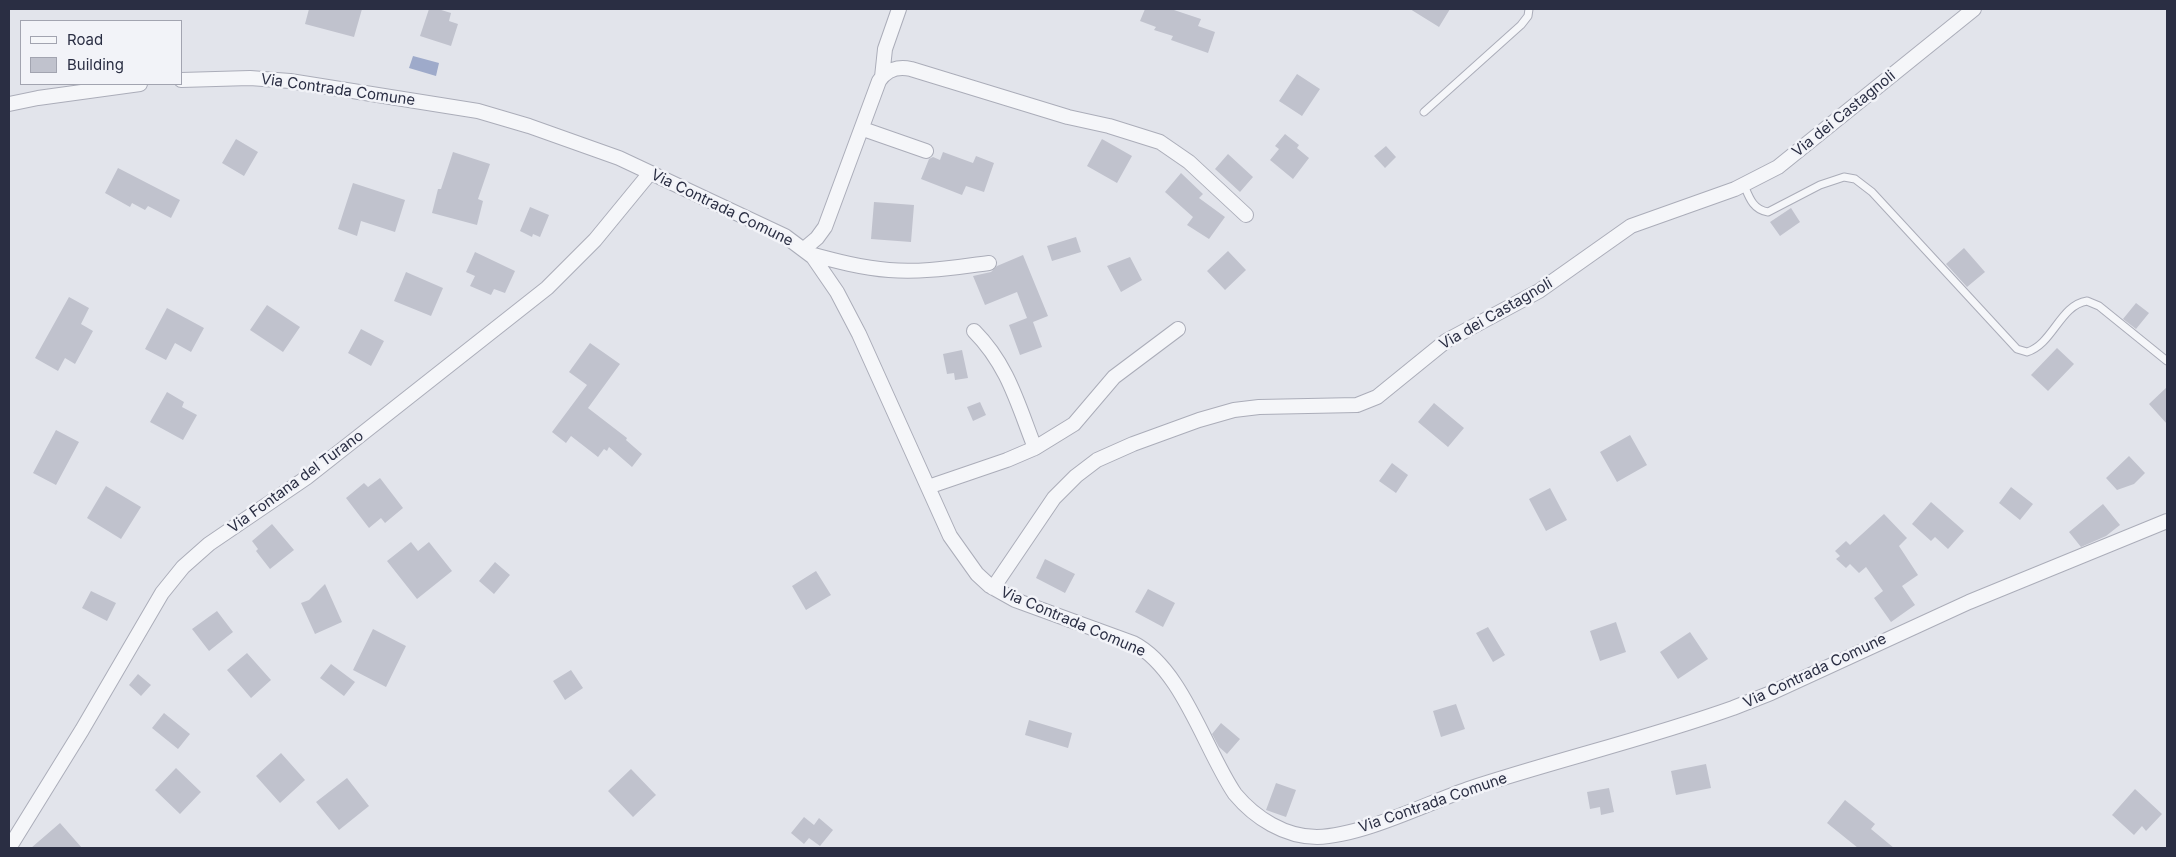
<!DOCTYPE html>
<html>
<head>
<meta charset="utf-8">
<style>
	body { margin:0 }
	#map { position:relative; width:2176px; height:857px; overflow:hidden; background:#e2e4eb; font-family:Inter,sans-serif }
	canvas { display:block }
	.frame { position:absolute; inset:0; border:10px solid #2a2e43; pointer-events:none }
	.legend { position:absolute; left:20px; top:20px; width:162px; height:65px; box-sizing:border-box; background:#f2f3f8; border:1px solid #a2a4b0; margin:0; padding:6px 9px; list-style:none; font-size:15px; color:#2a2e43 }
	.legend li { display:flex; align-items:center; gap:10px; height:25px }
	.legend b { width:25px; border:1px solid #a2a4b0 }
</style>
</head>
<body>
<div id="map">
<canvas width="2176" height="857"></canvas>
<div class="frame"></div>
<ul class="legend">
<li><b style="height:6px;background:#f5f6f9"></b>Road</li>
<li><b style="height:14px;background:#c0c2cd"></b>Building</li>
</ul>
</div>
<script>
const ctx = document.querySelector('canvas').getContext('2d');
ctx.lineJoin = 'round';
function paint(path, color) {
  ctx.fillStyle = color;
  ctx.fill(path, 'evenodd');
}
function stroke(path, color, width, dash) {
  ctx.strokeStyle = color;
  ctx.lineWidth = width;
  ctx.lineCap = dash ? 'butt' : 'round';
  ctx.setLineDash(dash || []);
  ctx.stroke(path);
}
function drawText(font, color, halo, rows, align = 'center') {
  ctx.font = font + ' Inter,sans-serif';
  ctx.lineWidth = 5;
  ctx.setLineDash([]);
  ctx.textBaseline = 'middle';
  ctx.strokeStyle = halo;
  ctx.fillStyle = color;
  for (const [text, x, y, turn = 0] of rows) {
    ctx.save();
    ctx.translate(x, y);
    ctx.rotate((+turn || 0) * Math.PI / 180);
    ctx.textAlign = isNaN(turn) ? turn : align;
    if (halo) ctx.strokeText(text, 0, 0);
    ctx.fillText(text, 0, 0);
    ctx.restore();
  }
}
paint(new Path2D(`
	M413,56L439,63L436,76L409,68Z`), '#9eaaca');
paint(new Path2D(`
	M309,9H362L354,37L305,24Z
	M429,9H438L451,13L449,21L458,24L451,46L420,36Z
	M1145,9H1171L1201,19L1198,26L1215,32L1208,53L1171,40L1173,36L1154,30L1156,27L1140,21Z
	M1410,9H1450L1439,27Z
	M1297,74L1320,89L1302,116L1279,101Z
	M1285,134L1299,145L1297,148L1309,158L1293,179L1270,160L1279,149L1275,146Z
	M236,139L258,152L244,176L222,163Z
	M1102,139L1132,156L1117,183L1087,166Z
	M1386,146L1396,157L1385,168L1374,156Z
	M453,152L490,164L478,199L483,201L477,225L432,213L438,189H441Z
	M943,152L973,163L976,156L994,163L984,192L966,186L962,195L921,179L929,159L933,157L940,160Z
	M1228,154L1253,177L1240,192L1215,169Z
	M118,168L180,200L171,218L148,206L145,210L132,203L130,207L105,193Z
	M1181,173L1203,194L1199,198L1225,217L1209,239L1187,225L1193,217L1165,192Z
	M353,183L405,200L395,232L361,221L357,236L338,229Z
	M874,202L914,205L911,242L871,239Z
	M530,207L549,215L540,237L533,234L532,237L520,231Z
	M1791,208L1800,222L1780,236L1770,222Z
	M1076,237L1081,252L1052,261L1047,246Z
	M1964,248L1985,272L1967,287L1946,264Z
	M1228,251L1246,270L1225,290L1207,271Z
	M475,252L515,271L505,293L494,289L491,295L470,286L475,276L466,272Z
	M1023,255L1048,316L1033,322L1042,347L1020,355L1009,325L1027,318L1017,292L985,305L973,276L991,272L997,266Z
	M1130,257L1142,280L1121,292L1107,266Z
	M406,272L443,288L431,316L394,301Z
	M69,297L89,308L81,324L93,331L75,364L65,358L58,371L35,358Z
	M2136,303L2149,313L2136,329L2123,319Z
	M267,305L300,327L283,352L250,330Z
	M167,308L204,328L191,352L175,343L166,360L145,349Z
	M361,329L384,341L371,366L348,353Z
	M590,343L620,364L588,408L627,438L626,440L642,454L632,467L609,447L607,451L604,449L598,457L571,436L566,443L552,432L587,385L569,372Z
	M2057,348L2074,364L2048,391L2031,375Z
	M962,350L968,378L955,380L954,373L947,374L943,354Z
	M2167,387V424L2149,404Z
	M167,392L184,402L182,407L197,415L183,440L150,422Z
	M980,402L986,415L973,421L967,407Z
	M1434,403L1464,428L1448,447L1418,422Z
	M56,430L79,442L56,485L33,473Z
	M1630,435L1647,465L1617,482L1600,452Z
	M2129,456L2145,473L2134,484L2117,490L2106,478Z
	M1392,463L1408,475L1396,493L1379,481Z
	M380,478L403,508L385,523L381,518L369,528L346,498L364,483L368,487Z
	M106,486L141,507L121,539L87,518Z
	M2011,487L2033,504L2020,520L1999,503Z
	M1550,488L1567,520L1546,531L1529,499Z
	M1931,502L1964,531L1948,549L1935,537L1931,541L1912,524Z
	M2103,504L2120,525L2106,536L2081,547L2069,532Z
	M1884,514L1907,538L1899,546L1918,575L1902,586L1915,605L1891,622L1874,598L1883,591L1866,567L1859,573L1850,564L1846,568L1836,559L1840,556L1835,551L1846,541L1850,545Z
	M272,524L294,550L270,569L256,551L258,549L252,541Z
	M411,542L418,551L429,542L452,571L417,599L387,561Z
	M1045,559L1075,574L1065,593L1036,578Z
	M495,562L510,575L494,594L479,581Z
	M816,571L831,595L806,610L792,586Z
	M325,584L342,622L315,634L301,603L309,600Z
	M1148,589L1175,603L1163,627L1135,612Z
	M91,591L116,603L107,621L82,608Z
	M217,611L233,632L209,651L192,629Z
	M1616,622L1626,652L1600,661L1590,631Z
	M1488,627L1505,655L1493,662L1476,633Z
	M373,629L406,646L386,687L353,670Z
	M1690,632L1708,659L1678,679L1660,652Z
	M247,653L271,680L251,698L227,670Z
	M331,664L355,682L344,696L320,678Z
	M571,670L583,688L565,700L553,681Z
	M138,674L151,685L141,696L129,685Z
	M1456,704L1465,729L1441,737L1433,711Z
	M164,713L190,734L178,749L152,728Z
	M1029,720L1072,733L1068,748L1025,735Z
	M1221,723L1240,739L1227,754L1219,747L1212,734Z
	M281,753L305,780L280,803L256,776Z
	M1706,764L1711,788L1676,795L1671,771Z
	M176,768L201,792L180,814L155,790Z
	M631,769L656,795L633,817L608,791Z
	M347,778L369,806L339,830L316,802Z
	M1276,783L1296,790L1286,817L1266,810Z
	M1609,788L1614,812L1601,815L1600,807L1590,809L1587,792Z
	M2135,789L2162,814L2146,831L2142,826L2134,835L2112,815Z
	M1845,800L1875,824L1871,829L1894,848H1858L1827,823Z
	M804,817L814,825L819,818L833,830L820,846L809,838L804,844L791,833Z
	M60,823L82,848H31Z`), '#c0c2cd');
const lane = new Path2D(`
	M1424,112L1521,25L1528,16L1529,9
	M1744,185C1749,197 1753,210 1768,212L1820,185L1844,177L1855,179L1872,192L2017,349L2027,352C2053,344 2060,305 2087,301L2099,306L2167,361`);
const street = new Path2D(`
	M882,77L885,49L899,9
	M181,80L250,78L290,81L478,111L529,126L619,158L785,236L813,257L837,292L859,334L950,536L977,574L990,586L1015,600L1133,643C1182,668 1205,750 1235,794C1255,818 1285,837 1317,837C1362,836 1425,804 1468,789C1556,760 1646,739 1733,708L1771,693L1969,602L2167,521
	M9,104L38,98L140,84
	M863,129L926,151
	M804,249L817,238L825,227L879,81C886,70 898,66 911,69L1068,117L1109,126L1160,142L1189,162L1246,215
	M810,254C836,261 862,268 889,270C922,273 956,267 989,263
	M1035,448L1074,424L1114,377L1178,329
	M928,487L1007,460L1035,448C1018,405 1008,365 974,331
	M993,588L1054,498L1076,476L1097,460L1133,444L1199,420L1234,410L1259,407L1357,405L1377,397L1446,341L1539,291L1631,226L1735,189L1778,167L1974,9
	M9,848L82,730L162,593L183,567L209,544L306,478L547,288L595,240L650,173`);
stroke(lane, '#abadb9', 9);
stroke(street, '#abadb9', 16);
stroke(lane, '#f5f6f9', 7);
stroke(street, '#f5f6f9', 14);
drawText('15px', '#2a2e43', '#f2f3f8', [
	["Via Contrada Comune",338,90,8],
	["Via dei Castagnoli",1844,114,-39],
	["Via Contrada Comune",722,208,26],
	["Via dei Castagnoli",1496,314,-30],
	["Via Fontana del Turano",296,482,-36],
	["Via Contrada Comune",1073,622,23],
	["Via Contrada Comune",1815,671,-25],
	["Via Contrada Comune",1433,803,-19]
]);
</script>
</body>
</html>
